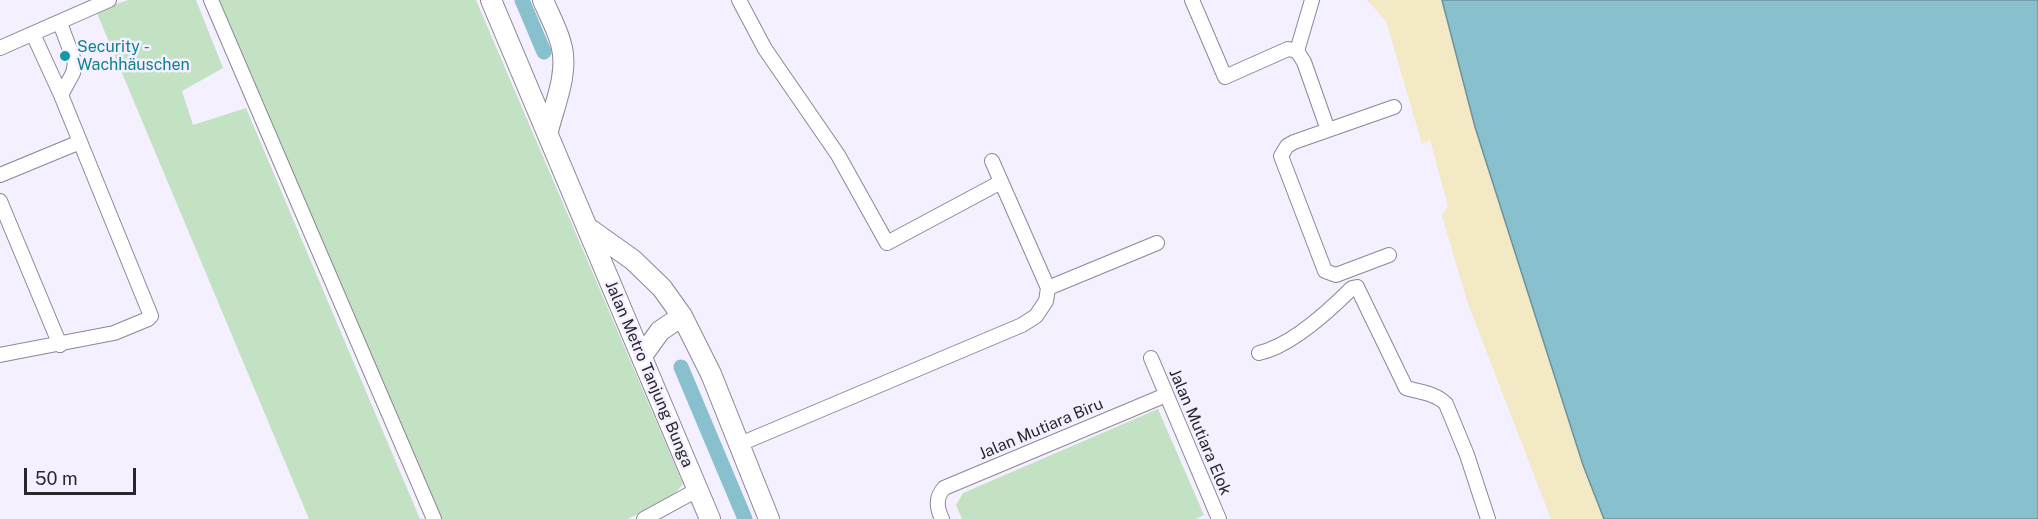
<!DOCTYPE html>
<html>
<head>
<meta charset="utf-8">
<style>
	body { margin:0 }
	#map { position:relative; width:2038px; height:519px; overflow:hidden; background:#f4f0ff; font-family:"Public Sans",sans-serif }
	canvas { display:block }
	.scale { position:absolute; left:24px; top:468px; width:112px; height:27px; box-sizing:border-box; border:3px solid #29272d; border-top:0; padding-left:8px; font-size:18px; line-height:21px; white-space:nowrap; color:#29272d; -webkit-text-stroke:4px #f4f0ff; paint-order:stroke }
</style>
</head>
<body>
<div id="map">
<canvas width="2038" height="519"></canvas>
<div class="scale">50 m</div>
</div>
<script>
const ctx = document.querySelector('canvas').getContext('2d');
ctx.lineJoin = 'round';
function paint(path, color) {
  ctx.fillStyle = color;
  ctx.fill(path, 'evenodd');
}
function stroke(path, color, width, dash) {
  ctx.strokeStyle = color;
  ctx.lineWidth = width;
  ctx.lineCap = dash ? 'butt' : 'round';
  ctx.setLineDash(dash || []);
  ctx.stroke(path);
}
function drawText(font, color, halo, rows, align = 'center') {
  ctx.font = font + ' "Public Sans",sans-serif';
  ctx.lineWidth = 5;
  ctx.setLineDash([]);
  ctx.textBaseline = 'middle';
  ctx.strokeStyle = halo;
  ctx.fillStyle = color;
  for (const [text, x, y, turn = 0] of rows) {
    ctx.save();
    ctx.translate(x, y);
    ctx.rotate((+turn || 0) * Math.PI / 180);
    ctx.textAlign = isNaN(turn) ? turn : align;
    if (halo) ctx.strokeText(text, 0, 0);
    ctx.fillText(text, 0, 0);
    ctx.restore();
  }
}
paint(new Path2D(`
	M128,0H196L223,68L182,91L193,125L246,108L420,519H309L96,11Z
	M217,0H476L683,484L669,500L627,519H439Z
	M1158,409L1204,515L1195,519H962L956,505L963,493Z`), '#c3e2c3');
paint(new Path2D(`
	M1367,0H1442L1475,127L1583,465L1604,519H1551L1468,304L1442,216L1448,206L1430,140L1422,144L1386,21Z`), '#f3e9c4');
const water = new Path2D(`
	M1442,0H2038V519H1604L1583,465L1475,127Z`);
paint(water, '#88c0ce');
stroke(water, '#6c929e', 1.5);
stroke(new Path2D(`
	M522,0L544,52
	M681,367L745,519`), '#88c0ce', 15);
const street = new Path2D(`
	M211,0L434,519
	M739,0L765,49L838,155L887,243L1001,182
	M1192,0L1225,77L1288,49L1297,51L1304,62L1328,130
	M60,23L75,63L73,73L61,95
	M0,48L109,0
	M1297,51L1312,0
	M0,175L80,142
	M0,201L60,345
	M1389,255L1336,275L1325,271L1281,156L1287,146L1294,142L1394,107
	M1048,288L1157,243
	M1259,353C1291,346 1328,312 1352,288L1357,287L1406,388C1419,392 1436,393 1446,404L1467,455L1488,519
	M0,355L114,333L148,319L151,316L61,95L33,34
	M1151,358L1219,519
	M740,444L1022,325L1036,316L1046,301L1048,288L992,161
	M644,519L697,490
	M942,519C937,508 935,498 944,488L1166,395`);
const secondary = new Path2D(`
	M491,0L710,519
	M543,0C549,15 559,32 562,48C568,75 554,106 548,131
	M588,228L633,260L662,288L682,316L711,374L769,519
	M642,356L660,331L682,316`);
stroke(street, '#8b8794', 16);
stroke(secondary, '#8b8794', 22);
stroke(street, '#fff', 14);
stroke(secondary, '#fff', 20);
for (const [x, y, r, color] of [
	[65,56,6,"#0f9aa8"]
]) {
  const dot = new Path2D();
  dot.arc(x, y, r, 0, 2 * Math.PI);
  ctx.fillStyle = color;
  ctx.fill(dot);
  stroke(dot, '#f4f0ff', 2);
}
drawText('16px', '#0d838f', '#f4f0ff', [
	["Security -",77,47],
	["Wachhäuschen",77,65]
], 'left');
drawText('16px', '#29272d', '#f4f0ff', [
	["Jalan Metro Tanjung Bunga",649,374,67],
	["Jalan Mutiara Biru",1041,429,-23],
	["Jalan Mutiara Elok",1200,432,67]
]);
</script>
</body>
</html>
